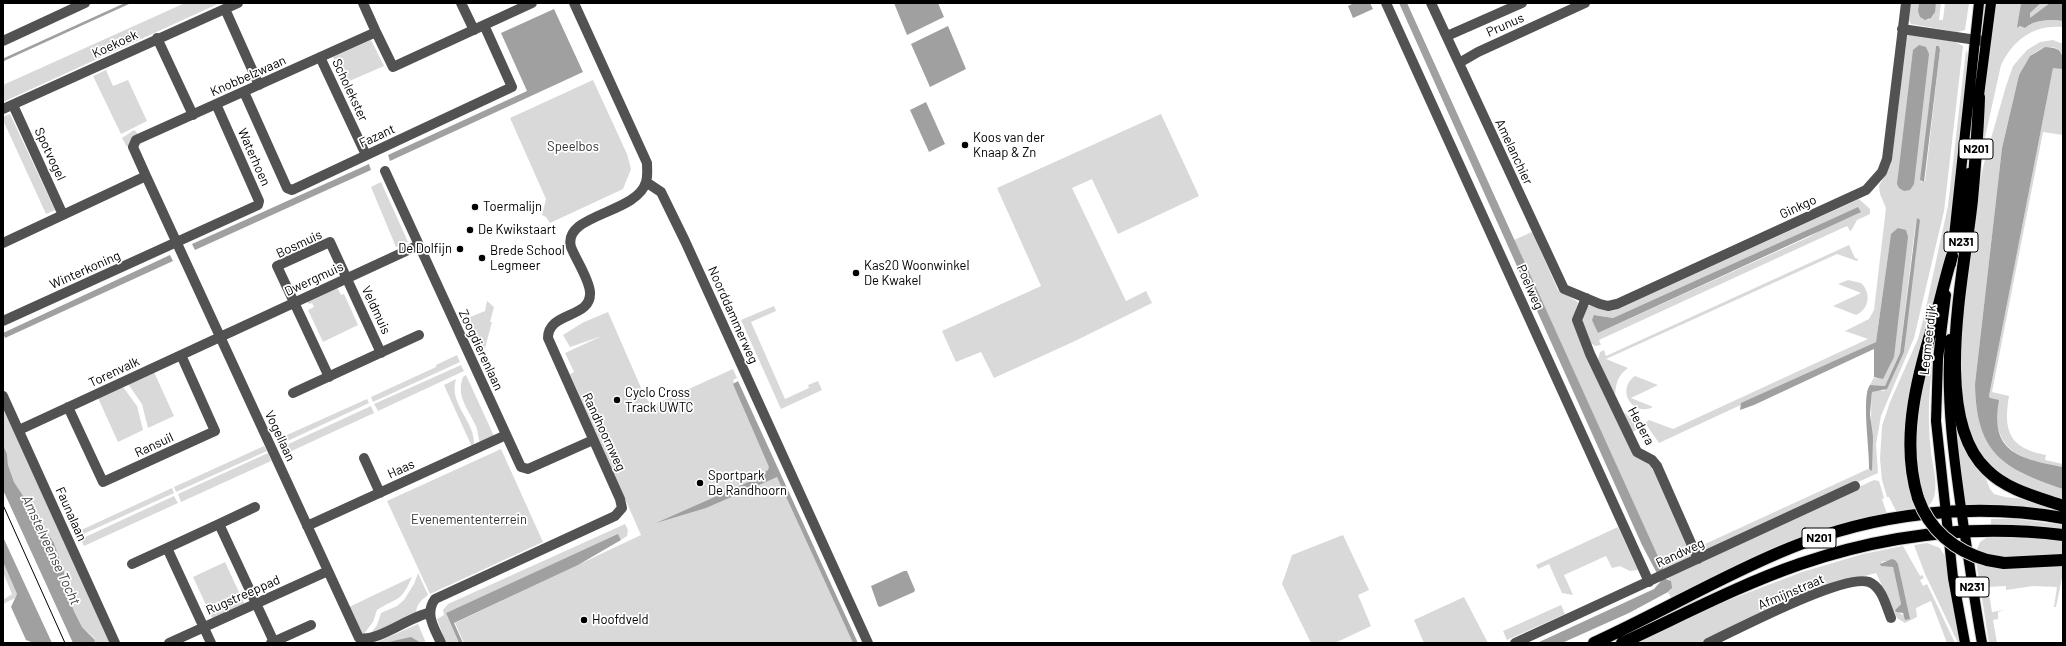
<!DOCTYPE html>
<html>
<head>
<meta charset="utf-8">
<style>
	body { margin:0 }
	#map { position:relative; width:2066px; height:646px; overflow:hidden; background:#fff; font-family:Barlow,sans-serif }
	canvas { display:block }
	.frame { position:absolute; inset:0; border:4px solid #000; pointer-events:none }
</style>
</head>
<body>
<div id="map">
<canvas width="2066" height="646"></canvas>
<div class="frame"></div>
</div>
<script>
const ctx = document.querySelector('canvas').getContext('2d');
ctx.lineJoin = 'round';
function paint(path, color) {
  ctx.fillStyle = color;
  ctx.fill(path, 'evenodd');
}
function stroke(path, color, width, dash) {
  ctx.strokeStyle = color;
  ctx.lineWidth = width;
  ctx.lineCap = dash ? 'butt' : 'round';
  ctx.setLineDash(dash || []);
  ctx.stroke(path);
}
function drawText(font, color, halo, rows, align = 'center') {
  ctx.font = font + ' Barlow,sans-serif';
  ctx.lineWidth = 3.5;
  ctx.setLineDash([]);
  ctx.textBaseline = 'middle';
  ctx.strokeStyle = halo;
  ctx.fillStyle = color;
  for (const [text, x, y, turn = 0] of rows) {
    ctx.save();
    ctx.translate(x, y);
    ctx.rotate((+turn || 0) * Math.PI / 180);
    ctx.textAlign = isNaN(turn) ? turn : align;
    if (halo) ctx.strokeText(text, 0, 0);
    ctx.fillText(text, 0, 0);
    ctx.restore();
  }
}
paint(new Path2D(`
	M185,3H220L3,102V85Z
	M1911,3H1919L1918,11L1928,20L1933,16L1936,3H1941L1939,20H1943L1945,3H1969L1965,30L1957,32L1911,24L1909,20Z
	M1995,3H2021L2018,28L2020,26L2025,28C2034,20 2051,19 2063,21V27C2034,24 2013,40 2001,65L1980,160L1979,120Z
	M2041,3H2050L2032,18H2030V13Z
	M1909,34L1955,42L1963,46L1944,211L1914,338L1881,416L1876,444L1878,473L1702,553L1697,545L1703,542L1705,544L1868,469L1872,470C1872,444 1870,418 1872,392L1876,390L1884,391L1904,352L1916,219L1900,353L1885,386L1870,385L1874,377L1876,379L1891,234L1876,342L1659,443L1645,423L1649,420L1673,429L1868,339L1845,331L1869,319L1874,310L1886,208L1880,194L1879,186L1891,164L1907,36ZM1936,46H1939L1940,50L1925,181L1921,182Z
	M371,40L384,66L345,83L333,57Z
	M2053,40L2063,44V54L2056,48L2051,47H2045L2037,51L2030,56L2019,75L2002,148L1975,384C1976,452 2003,469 2063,489V503L2001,478L1968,440L1957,355L1977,196L1984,163L2006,86L2013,66L2027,50L2040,42Z
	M1966,50L1969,59L1945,261L1910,422L1922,497L1914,443L1922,372L1940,325C1930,368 1926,409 1931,453C1933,467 1940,491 1931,503C1925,511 1907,511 1897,513L1889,497H1887L1882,480L1880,459L1882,426L1890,402L1918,339L1925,312L1948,206Z
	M2053,67L2063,69V135L2043,132L1992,392L2009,396C2003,431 2009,448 2046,455L2045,460L2063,464V467C2037,462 2006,459 1998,428C1995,415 1996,408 1989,396Z
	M106,70L113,86L128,80L147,121L121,134L93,76Z
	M593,80L627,154L631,169L623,189L550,223L546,217L542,215L546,199L510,118Z
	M10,114L55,210L46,214L3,120V117Z
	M1161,114L1199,196L1118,234L1092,179L1072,188L1126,301L1146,291L1152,303L1075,341L994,378L981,352L956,362L942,331L1041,286L997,188Z
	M134,130L138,134L127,147L122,138Z
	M381,182L408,242L396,247L371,187Z
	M1859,199L1870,209V214L1857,220L1851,231H1850L1847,226L1599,340L1601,345L1595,346L1591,343L1582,322L1588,306C1597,303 1605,313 1616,310ZM1858,207L1809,237L1598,333L1595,315L1613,318Z
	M1532,232L1558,290L1578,302L1573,320L1630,448L1653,468L1692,556L1662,570L1661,563L1514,240Z
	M1849,245L1855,258L1858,259L1857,261L1837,254L1606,359L1628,368C1617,376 1616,384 1615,395L1598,359L1600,352L1604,350L1606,356Z
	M1848,280L1861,283C1871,292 1870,309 1856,315L1833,306L1861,293L1838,284Z
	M337,287L341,295L344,294L358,325L323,342L308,310L314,307L312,303L309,304L307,301Z
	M487,301L494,307L490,322H492L485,348L477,352L463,320L485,311Z
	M774,306L776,311L751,322L785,399L809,388L808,385L818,381L822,390L781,409L741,320Z
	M608,312L642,390L651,406L733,369L737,378L733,380L853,643H464L455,623L641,535L570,374L574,372L565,353L602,336L570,347L563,335L582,323Z
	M457,355L460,362L373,402L371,397L436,367V365Z
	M461,365L464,371L378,411L374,404Z
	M154,372L174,416L148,428L142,404L128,384Z
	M466,375L494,436L480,443C478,437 478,429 475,424C467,407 456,396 463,377Z
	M1635,376L1658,385L1631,398L1653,407C1633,417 1615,390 1635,376Z
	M456,379C448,405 476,421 474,446L472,447L444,385Z
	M123,387L137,406L143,430L118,442L98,398Z
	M3,396L116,643H94L95,639L82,627L71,604L67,593L64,572L54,543L14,482L8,465L7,454L3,445Z
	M367,399L369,403L281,444L278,439Z
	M371,406L374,413L285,454L282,447Z
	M1954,411L1982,469L1990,489L1994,494L2005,497L2038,500L2063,508V513L1966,507Z
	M1624,412L1641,428L1632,432Z
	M264,446L267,451L176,492L174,487Z
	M501,449L543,542L430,594L387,501Z
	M268,453L271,461L181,502L178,494Z
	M1874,480L1879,481L1884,498L1882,499L1887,514L1671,598L1668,592L1671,590L1670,580L1665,577Z
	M172,488L174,493L79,536L77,532Z
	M174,496L178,503L84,546L81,539Z
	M1991,519H2016L2063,525V531L1991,526Z
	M625,524L628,530L627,536L621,540L618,535L446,613L459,643H446L437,619L444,615L443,610L448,604Z
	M1618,527L1638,570L1630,571L1620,566L1612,568L1606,556L1564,575L1573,595L1562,593L1549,564L1538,569L1536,565Z
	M1992,534L2063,539V557L2007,560L1986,555L1984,564L2015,566L2063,563V573L2056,607H2054L2057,587L2033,586L2006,590V586L1988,587L1992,612L2004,610L1998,612V619L1993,620L1997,643H1989L1975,554L1980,542Z
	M1343,535L1369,590L1358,595L1371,626L1335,643H1311L1282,584L1292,555Z
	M1927,543L1940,548L1946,558L1963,643H1958L1925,574L1914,545Z
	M1903,546L1920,576L1922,575L1924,578L1920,580L1923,586L1927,584L1955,643H1947L1931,601L1916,608L1917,617L1905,623L1897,618L1876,573L1822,587L1700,643H1639L1657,631L1713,606L1802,572L1863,554ZM1886,561L1898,564L1909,619L1895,610L1901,604L1893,567L1884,565L1881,562Z
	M3,562L17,594L15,598L3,604V600L12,594L3,572Z
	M225,562L245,605L213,620L193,577Z
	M418,573L428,595C421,600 416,605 416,614L368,637L377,625L381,613L397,606L404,600L414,584Z
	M412,577C401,603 397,597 377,610L373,622L363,635L347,608Z
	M1464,597L1488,643H1424L1414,620Z
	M1561,605L1565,614L1507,640L1503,631Z
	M418,624L426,643H375Z`), '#d9d9d9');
paint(new Path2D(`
	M894,3H938L944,17L907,35Z
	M1354,3H1370L1373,9L1353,18L1348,6Z
	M1399,3H1407L1661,563L1666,579L1671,581L1672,588L1668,592L1629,613L1562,643H1537L1654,589L1661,581L1642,545Z
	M1919,3H1936L1935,12L1931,18L1925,20L1920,17L1918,11Z
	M2021,3H2041L2030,13V18L2050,3H2063V21C2051,19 2034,20 2025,28L2020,26L2017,28Z
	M554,9L583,72L390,161L388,155L527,91L501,33Z
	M948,26L966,69L930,87L911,44Z
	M1919,45L1926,47L1929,54L1914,184L1910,190L1904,191L1899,188L1897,184L1913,50Z
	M1936,46H1939L1940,50L1924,182L1920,180Z
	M2045,47C2063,48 2063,53 2063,69L2053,68L1989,396L1990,398L1999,400C1989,453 2021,459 2063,467V489C2003,469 1976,453 1975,384L2002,148L2019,75L2030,56Z
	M926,102L945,144L929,152L910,110Z
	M369,164L371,170L195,250L192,244Z
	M1858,207L1861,212L1598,333L1592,320L1594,315L1613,318Z
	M1917,218L1920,220L1904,352L1887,389L1872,392L1870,414L1873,437L1872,471L1869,469C1870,452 1861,395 1870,385L1885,386L1900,353Z
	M1898,228L1906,230L1908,237L1894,357L1883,379L1874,377V349L1754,405L1740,410L1741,403L1876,342L1891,234Z
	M170,255L173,261L5,338L3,333Z
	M738,381L858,643H853L777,477L706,508L656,523L753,480L768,470L769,467L733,384Z
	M3,445L7,454L8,465L14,482L54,543L64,572L67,593L74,611L82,627L95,640L94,643H73L3,490Z
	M618,534L621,540L578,565L454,623L463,643H459L446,613Z
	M3,537L52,643H34L26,640L11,607L17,594L3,562Z
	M1892,559L1895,560L1898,564L1910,619L1905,620L1903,613L1896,612L1895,610L1901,604L1893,567L1881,566L1880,564Z
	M904,571H907L915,590L914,592L880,607L878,606L871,586Z
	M411,637L421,643H384Z`), '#a0a0a0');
stroke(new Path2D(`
	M3,60L128,3`), '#a0a0a0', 2.5);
const major = new Path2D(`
	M1978,103L1991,3
	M1960,248L1969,173
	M1951,264L1979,3
	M1946,295L1938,359L1936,421L1953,578L1965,643
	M1950,339C1945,404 1955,466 1964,529C1970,567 1975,605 1982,643`);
const highway = new Path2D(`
	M1979,97C1978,132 1975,166 1972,200C1965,271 1930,417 1987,470C2007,490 2037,497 2063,506
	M1918,498C1899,437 1919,371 1937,312C1942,294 1946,275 1952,256
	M1987,560L2004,563L2063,560
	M1594,643C1660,613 1723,575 1790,548C1875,513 1972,502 2063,518
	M1622,643C1681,616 1739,585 1800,564C1885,535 1974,524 2063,535`);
stroke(major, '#dbdbdb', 12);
stroke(highway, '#dbdbdb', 14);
stroke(new Path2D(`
	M363,3L376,32
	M461,3L474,30
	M1386,3L1649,582
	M1431,3L1564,289L1600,304L1608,306L1617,304L1866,190L1882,172L1887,159L1906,3
	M225,9L259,85
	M1902,29L1983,41
	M1447,36L1522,3
	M157,38L193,115
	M3,41L85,3
	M320,57L366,155
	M1459,63L1478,52L1585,3
	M244,92L287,188L292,190L512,87L484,25
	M13,105L63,215
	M3,109L238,3
	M385,171L521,467L528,469L593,440
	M146,176L359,638C379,642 408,617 429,613
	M646,182L661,192L685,241L868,643
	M3,243L146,176L133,147L136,140L376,32L393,67L532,3
	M1586,298L1577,320L1590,354L1637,452L1652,460L1657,466L1698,559
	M3,321L258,205L259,201L216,104
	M329,377L277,266L330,242L381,353
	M293,393L419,335
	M3,396L115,643
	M68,407L103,482L215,431L181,355
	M19,430L419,245
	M364,458L380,493
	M219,524L255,507
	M307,526L506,435
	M132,564L167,548
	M169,643L328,571
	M211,643L167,548L219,524L274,642
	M271,643L311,625
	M441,643C435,629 424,614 435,599L615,516L622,508L620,499L548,338C548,311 592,319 590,292C589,279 576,260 571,247C562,214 637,214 646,182C648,176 647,170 647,163L574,3
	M1515,643L1855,486
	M1708,643C1736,630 1844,573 1869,582C1882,587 1886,606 1891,618`), '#525252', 10);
stroke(major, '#000', 10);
stroke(highway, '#000', 12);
stroke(new Path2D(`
	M3,505L65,643`), '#000', 1);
const highwayBridge = new Path2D(`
	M1918,498C1929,530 1955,551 1987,560`);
stroke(highwayBridge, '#dbdbdb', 14, []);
stroke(highwayBridge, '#000', 12);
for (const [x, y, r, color] of [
	[965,145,4,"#000"],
	[475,207,4,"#000"],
	[470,230,4,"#000"],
	[460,249,4,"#000"],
	[482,258,4,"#000"],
	[856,273,4,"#000"],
	[617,400,4,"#000"],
	[700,483,4,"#000"],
	[584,620,4,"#000"]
]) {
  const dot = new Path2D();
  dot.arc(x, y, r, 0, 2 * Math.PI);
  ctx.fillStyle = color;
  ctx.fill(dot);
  stroke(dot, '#fff', 1.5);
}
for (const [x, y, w] of [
	[1976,149,34],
	[1961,242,34],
	[1819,538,34],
	[1972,587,34]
]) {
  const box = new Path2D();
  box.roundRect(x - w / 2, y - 10, w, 20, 3);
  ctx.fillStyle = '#fff';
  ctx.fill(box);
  stroke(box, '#000', 1);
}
drawText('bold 12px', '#000', null, [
	["N201",1976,149],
	["N231",1961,242],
	["N201",1819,538],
	["N231",1972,587]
]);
drawText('13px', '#000', '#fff', [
	["Prunus",1505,25,-24],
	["Koekoek",115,44,-25],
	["Knobbelzwaan",248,76,-24],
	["Scholekster",350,90,65],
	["Fazant",377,136,-25],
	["Amelanchier",1514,152,65],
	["Spotvogel",50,154,65],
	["Waterhoen",254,157,66],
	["Ginkgo",1798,207,-25],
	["Bosmuis",299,244,-25],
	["Winterkoning",85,270,-24],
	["Dwergmuis",314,279,-25],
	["Poelweg",1530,287,66],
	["Veldmuis",376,310,65],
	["Noorddammerweg",733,315,66],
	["Legmeerdijk",1928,340,-84],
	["Zoogdierenlaan",481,350,65],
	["Torenvalk",114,372,-25],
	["Hedera",1641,426,62],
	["Randhoornweg",604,432,65],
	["Vogellaan",280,436,65],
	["Ransuil",154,445,-25],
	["Haas",401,469,-24],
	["Faunalaan",71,514,66],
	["Randweg",1680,553,-25],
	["Afmijnstraat",1791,592,-23],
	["Rugstreeppad",243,595,-24]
]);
drawText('13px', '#000', '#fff', [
	["Koos van der",973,138],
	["Knaap & Zn",973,153],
	["Toermalijn",483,207],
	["De Kwikstaart",478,230],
	["De Dolfijn",452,249,"right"],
	["Brede School",490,251],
	["Legmeer",490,266],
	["Kas20 Woonwinkel",864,266],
	["De Kwakel",864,281],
	["Cyclo Cross",625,393],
	["Track UWTC",625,408],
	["Sportpark",708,476],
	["De Randhoorn",708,491],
	["Hoofdveld",592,620]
], 'left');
drawText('13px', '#303030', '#fff', [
	["Speelbos",573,147],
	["Evenemententerrein",469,520]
]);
drawText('italic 14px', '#414141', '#fff', [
	["Amstelveense Tocht",51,550,65]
]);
</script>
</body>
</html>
